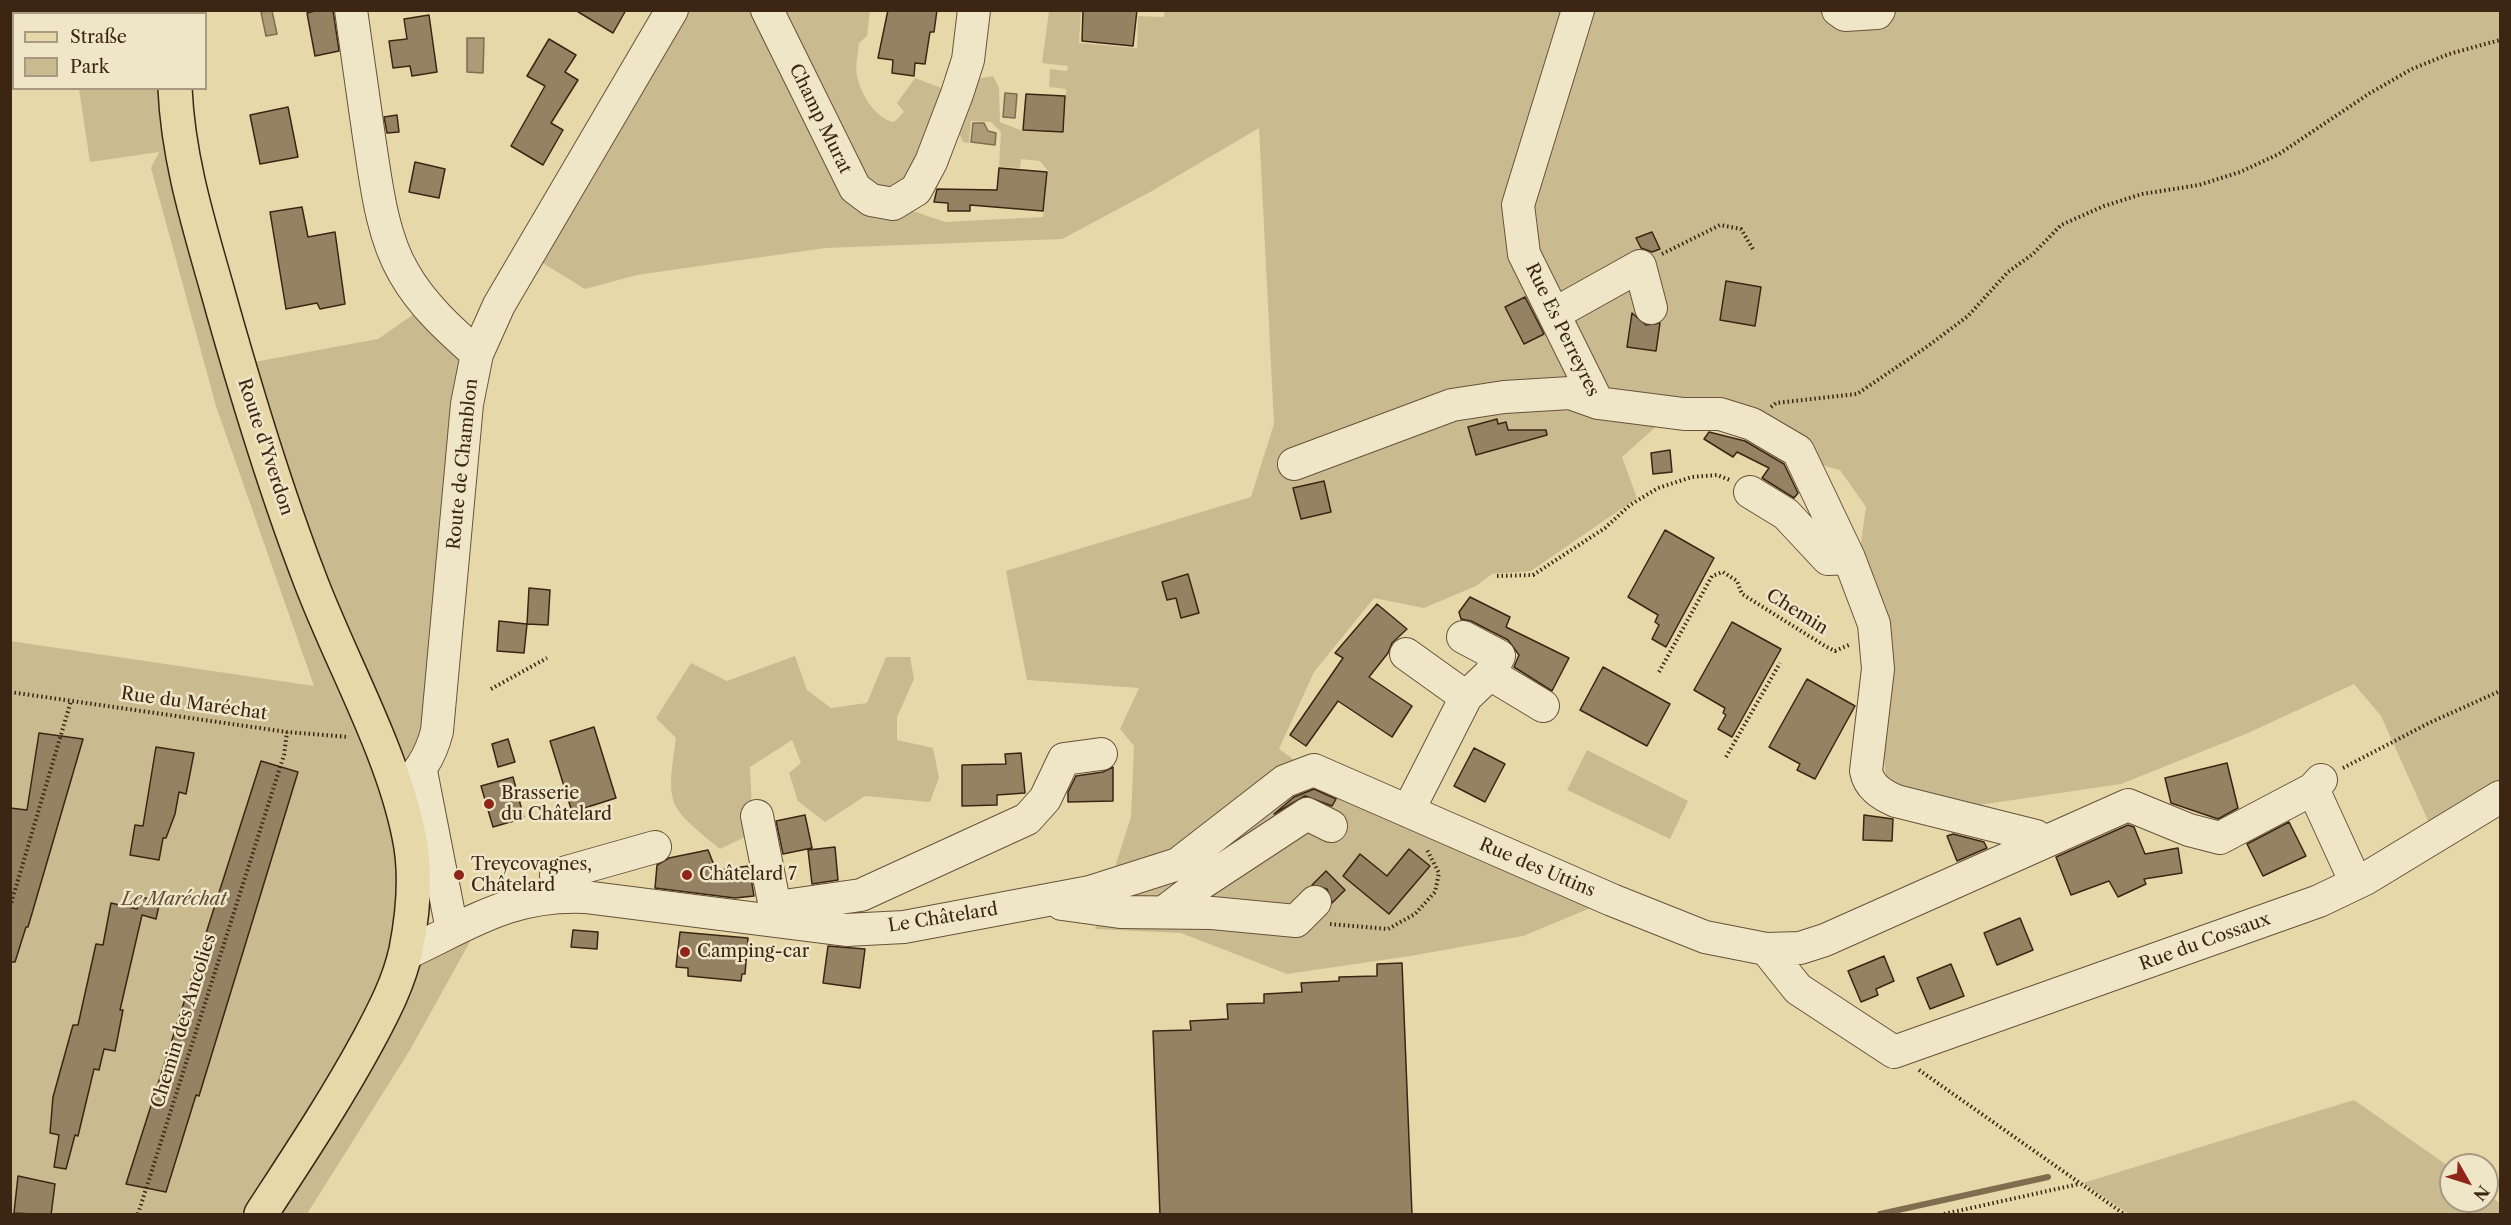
<!DOCTYPE html>
<html>
<head>
<meta charset="utf-8">
<style>
	body { margin:0 }
	#map { position:relative; width:2511px; height:1225px; overflow:hidden; background:#e7d8aa; font-family:"Libre Caslon Text",serif }
	canvas { display:block }
	.frame { position:absolute; inset:0; border:12px solid #3d2513; pointer-events:none }
	.legend { position:absolute; left:12px; top:12px; width:195px; height:78px; box-sizing:border-box; background:#efe6c8; border:2px solid #a89980; margin:0; padding:8px 10px; list-style:none; font-size:18px; color:#3d2513 }
	.legend li { display:flex; align-items:center; gap:12px; height:30px }
	.legend b { width:30px; border:2px solid #a89980 }
	.north { position:absolute; left:2439px; top:1153px; width:60px; height:60px; box-sizing:border-box; background:#efe6c8; border:2px solid #a89980; border-radius:50%; rotate:129deg; font-size:16px; font-weight:700; line-height:24px; text-align:center; color:#3d2513 }
	.north::after { content:''; display:block; margin:auto; width:21px; height:27px; background:#8f2418; clip-path:polygon(50% 0,100% 100%,50% 72%,0 100%) }
</style>
</head>
<body>
<div id="map">
<canvas width="2511" height="1225"></canvas>
<div class="frame"></div>
<ul class="legend">
<li><b style="height:8px;background:#e7d8aa"></b>Straße</li>
<li><b style="height:16px;background:#caba90"></b>Park</li>
</ul>
<div class="north">N</div>
</div>
<script>
const ctx = document.querySelector('canvas').getContext('2d');
ctx.lineJoin = 'round';
function paint(path, color) {
  ctx.fillStyle = color;
  ctx.fill(path, 'evenodd');
}
function stroke(path, color, width, dash) {
  ctx.strokeStyle = color;
  ctx.lineWidth = width;
  ctx.lineCap = dash ? 'butt' : 'round';
  ctx.setLineDash(dash || []);
  ctx.stroke(path);
}
function drawText(font, color, halo, rows, align = 'center') {
  ctx.font = font + ' "Libre Caslon Text",serif';
  ctx.lineWidth = 5;
  ctx.setLineDash([]);
  ctx.textBaseline = 'middle';
  ctx.strokeStyle = halo;
  ctx.fillStyle = color;
  for (const [text, x, y, turn = 0] of rows) {
    ctx.save();
    ctx.translate(x, y);
    ctx.rotate((+turn || 0) * Math.PI / 180);
    ctx.textAlign = isNaN(turn) ? turn : align;
    if (halo) ctx.strokeText(text, 0, 0);
    ctx.fillText(text, 0, 0);
    ctx.restore();
  }
}
paint(new Path2D(`
	M1165,10L2500,11V794L2434,834L2381,716L2354,684L2248,733L2121,784L1965,807L1887,784L1883,750L1890,707L1891,667L1858,563L1866,507L1840,470L1813,463L1679,406L1622,457L1637,498L1531,571L1492,574L1476,586L1424,608L1374,598L1314,672L1279,749L1317,776L1605,902L1523,936L1410,956L1287,974L1181,933L1095,929L1131,817L1134,746L1120,729L1139,688L1027,680L1006,571L1251,497L1274,424L1259,128L1152,191L1062,239L825,248L637,275L585,289L528,254L672,11H870L867,36L859,43C858,53 855,67 857,76C861,95 876,119 894,122L904,112L897,103L915,78L957,94L893,204L945,222L1043,217L1048,171L1040,161L1021,159L1020,168L999,167L1001,132L991,122L971,121L969,143L963,142L956,126L975,79L993,76L999,88L1000,122L1023,131L1064,133L1066,89L1049,87L1050,69L1067,71L1068,66L1042,63L1049,11H1081L1079,43L1137,48L1138,16L1164,17Z
	M79,89H175L238,365L378,339L427,305L477,354L405,953L472,938L410,1050L307,1214H11L10,641L314,686L216,406L151,168L159,152L90,162Z
	M795,656L807,690L831,708L867,703L886,657H910L914,679L897,717V740L933,748L939,778L930,802L865,796L825,822L798,801L789,773L801,763L792,740L750,767L753,833L720,849C667,805 666,807 676,738L656,718L691,663L727,681Z
	M1587,750L1688,801L1670,839L1567,790Z
	M2354,1100L2451,1168V1201H2487V1194L2500,1203V1214H2129L2083,1183Z`), '#caba90');
const water = new Path2D(`
	M272,11L277,34L266,36L261,12Z
	M467,38H484L483,73L467,72Z
	M1005,93L1017,94L1015,118L1003,117Z
	M973,123H984L988,131L996,133L995,145L971,142Z`);
paint(water, '#ad9b77');
stroke(water, '#806c4f', 1.5);
stroke(new Path2D(`
	M1880,1214L2048,1177`), '#806c4f', 6);
const building = new Path2D(`
	M319,10H333L339,51L315,56L307,13Z
	M575,10H626L613,33Z
	M888,10H937L934,32H930L925,64L915,63L914,76L892,73L893,60L878,58Z
	M1083,10H1137L1133,46L1082,41Z
	M429,15L437,72L412,76L410,66L393,68L389,41L407,39L404,19Z
	M549,39L576,55L565,72L578,80L551,123L563,130L543,165L511,146L545,86L527,76Z
	M1026,94L1065,96L1063,132L1023,130Z
	M288,107L298,157L260,164L250,115Z
	M397,115L399,132L387,133L384,117Z
	M415,162L445,169L439,198L409,192Z
	M999,168L1047,172L1043,211L970,205V211H948V203L934,202L937,189L997,190Z
	M302,207L308,237L335,232L345,304L320,309L317,303L286,309L270,212Z
	M1652,232L1660,249L1652,252L1641,248L1636,238Z
	M1726,281L1761,287L1755,326L1720,320Z
	M1525,297L1544,334L1524,344L1505,307Z
	M1632,313L1646,325L1660,323L1656,351L1627,347Z
	M1497,419L1498,424L1506,422L1508,430H1546L1547,435L1476,455L1468,427Z
	M1709,432L1745,441L1784,464L1798,493L1794,498L1762,478L1769,468L1737,452L1733,457L1704,439Z
	M1670,450L1672,472L1653,474L1651,453Z
	M1324,481L1331,512L1301,519L1293,488Z
	M1665,530L1714,558L1666,647L1652,639L1659,625L1655,622L1658,615L1628,597Z
	M1188,574L1199,613L1181,618L1176,598L1167,600L1162,582Z
	M529,588L550,590L548,625L527,624Z
	M1470,597L1510,617L1506,627L1569,658L1552,691L1514,667L1519,655L1508,640L1471,621L1461,619L1459,612Z
	M1377,604L1407,629L1392,643L1388,653L1369,677L1412,706L1392,737L1338,701L1306,746L1290,735L1343,658L1335,653Z
	M499,621L527,624L524,653L497,651Z
	M1732,622L1781,649L1732,737L1718,729L1726,715L1723,713L1725,708L1694,690Z
	M1603,667L1670,704L1647,746L1580,710Z
	M1807,679L1855,706L1815,779L1797,770L1800,764L1769,747Z
	M594,727L616,798L572,812L550,741Z
	M39,733L83,739L28,927H26L15,962H10V808L27,810Z
	M508,739L515,762L498,767L492,744Z
	M156,747L194,753L186,794L179,792L175,814L166,838H163L159,860L130,855L135,825L143,826Z
	M1474,748L1505,764L1485,802L1454,786Z
	M1021,753L1025,793L997,795V805L962,806V765L1006,764L1005,754Z
	M261,761L298,772L199,1096L196,1095L166,1192L126,1184Z
	M2227,763L2238,808L2218,819L2171,803L2165,778Z
	M1113,767V801L1068,802V792L1076,776L1103,772Z
	M513,777L524,818L493,827L481,786Z
	M1314,789L1336,799L1332,806L1305,796L1274,814L1294,797Z
	M805,815L812,848L783,854L776,821Z
	M1864,815L1893,819L1892,841L1863,840Z
	M2289,822L2306,856L2263,876L2247,844Z
	M2128,825L2134,827L2145,854L2178,848L2182,873L2144,879L2146,884L2118,897L2109,881L2071,895L2056,857Z
	M1953,834L1984,842L1987,848L1957,861L1947,836Z
	M835,847L838,880L812,884L808,850Z
	M1409,849L1430,866L1389,914L1343,876L1360,854L1387,876Z
	M708,850L716,870L749,866L754,896L735,898L655,888L657,865L669,858Z
	M1326,871L1345,890L1332,903L1327,889L1312,885Z
	M140,897L160,901L156,919L142,915L120,1010H123L115,1051L104,1049L99,1070L94,1069L78,1136L75,1135L66,1169L54,1167L59,1135L50,1133L53,1097L73,1025H78L96,944L103,945L111,903L137,909Z
	M2020,918L2033,950L1997,965L1984,933Z
	M573,930L598,932L597,949L571,947Z
	M680,932L748,938L745,974H742L741,981L688,976V968L676,967Z
	M828,946L865,949L860,988L823,983Z
	M1884,956L1894,981L1876,989L1878,995L1861,1002L1848,971Z
	M1402,963L1412,1215H1160L1153,1031L1191,1030L1190,1021L1228,1019L1227,1004L1264,1003V994L1302,992L1301,983L1339,981V977L1377,976V964Z
	M1951,964L1964,996L1930,1009L1917,978Z
	M18,1176L55,1184L51,1215L14,1213Z`);
paint(building, '#958262');
stroke(building, '#3d2513', 1.5);
const minor = new Path2D(`
	M351,10C357,53 363,95 369,137C376,181 381,234 404,273C422,305 450,330 477,354
	M767,10L855,188L871,200L893,204L916,190L931,162L957,94L968,60L974,10
	M1578,10L1518,205L1524,254L1598,403L1684,414H1720L1752,424L1798,451L1849,558L1874,624L1878,669L1866,771C1869,787 1882,795 1896,801L2036,836L2043,841
	M1838,10L1845,15L1877,13L1879,10
	M1554,314L1640,266L1651,308
	M1294,464L1452,405L1504,397L1570,393L1598,403
	M1750,492L1786,514L1828,559L1849,558
	M1463,637L1499,656L1490,674
	M1406,654L1466,697
	M421,771L452,930
	M2321,780L2313,789L2356,883
	M398,794C418,774 430,759 437,731L467,404L477,354L499,305L672,10
	M1408,811L1466,697L1490,674L1543,706
	M757,816L776,912L769,919
	M556,875L655,847
	M1062,904L1120,912L1212,913L1296,921L1315,902
	M776,912L791,905L861,895L1027,819L1045,799L1064,759L1101,754
	M1164,912L1202,883L1307,814L1331,826
	M1766,949L1798,989L1894,1052L2319,901L2365,879L2500,797
	M405,954C470,924 509,894 585,897L846,930L904,927L1090,892L1178,864L1285,781L1314,770L1612,900L1705,937L1766,949L1800,948L1825,940L2128,805L2189,830L2220,838L2313,789`);
const major = new Path2D(`
	M180,14V10
	M175,88C178,158 198,222 217,289C244,386 273,483 309,577C340,660 392,750 409,836C417,873 413,914 406,950C399,982 384,1011 369,1039C336,1100 298,1157 261,1214`);
stroke(minor, '#685239', 34);
stroke(major, '#3d2513', 36);
stroke(new Path2D(`
	M1662,254L1720,225L1741,229L1754,251
	M1771,407L1776,403L1857,394L1928,346L1968,316L2008,272L2033,254L2061,225L2104,206L2142,194L2199,185L2240,172L2279,154L2370,93L2412,69L2449,54L2500,40
	M1497,576L1533,575L1605,528L1630,505L1658,488L1692,477L1717,475L1730,480
	M1659,672L1712,576L1723,572L1737,581L1742,594L1825,646L1835,651L1851,644
	M491,689L547,658
	M10,692L287,732L349,737
	M1726,757L1780,663
	M2343,768L2429,723L2500,691
	M10,907L71,701
	M1330,924L1388,929L1415,914L1435,892L1439,873L1426,848
	M1919,1070L2124,1214
	M138,1214L284,755L287,732
	M1944,1214L2079,1184`), '#3d2513', 4, [1.5, 3]);
stroke(minor, '#efe6c8', 32);
stroke(major, '#e7d8aa', 33);
for (const [x, y, r, color] of [
	[489,804,6,"#8f2418"],
	[459,875,6,"#8f2418"],
	[687,875,6,"#8f2418"],
	[685,952,6,"#8f2418"]
]) {
  const dot = new Path2D();
  dot.arc(x, y, r, 0, 2 * Math.PI);
  ctx.fillStyle = color;
  ctx.fill(dot);
  stroke(dot, '#efe6c8', 2);
}
drawText('18px', '#3d2513', '#efe6c8', [
	["Champ Murat",820,119,64],
	["Rue Es Perreyres",1562,330,64],
	["Route d'Yverdon",265,447,72],
	["Route de Chamblon",463,464,-84],
	["Chemin",1797,612,32],
	["Rue du Maréchat",194,704,8],
	["Rue des Uttins",1537,868,23],
	["Le Châtelard",943,918,-9],
	["Rue du Cossaux",2205,942,-20],
	["Chemin des Ancolies",184,1021,-73]
]);
drawText('18px', '#3d2513', '#efe6c8', [
	["Brasserie",501,794],
	["du Châtelard",501,815],
	["Treycovagnes,",471,865],
	["Châtelard",471,886],
	["Châtelard 7",699,875],
	["Camping-car",697,952]
], 'left');
drawText('italic 18px', '#604a32', '#efe6c8', [
	["Le Maréchat",174,900]
]);
</script>
</body>
</html>
